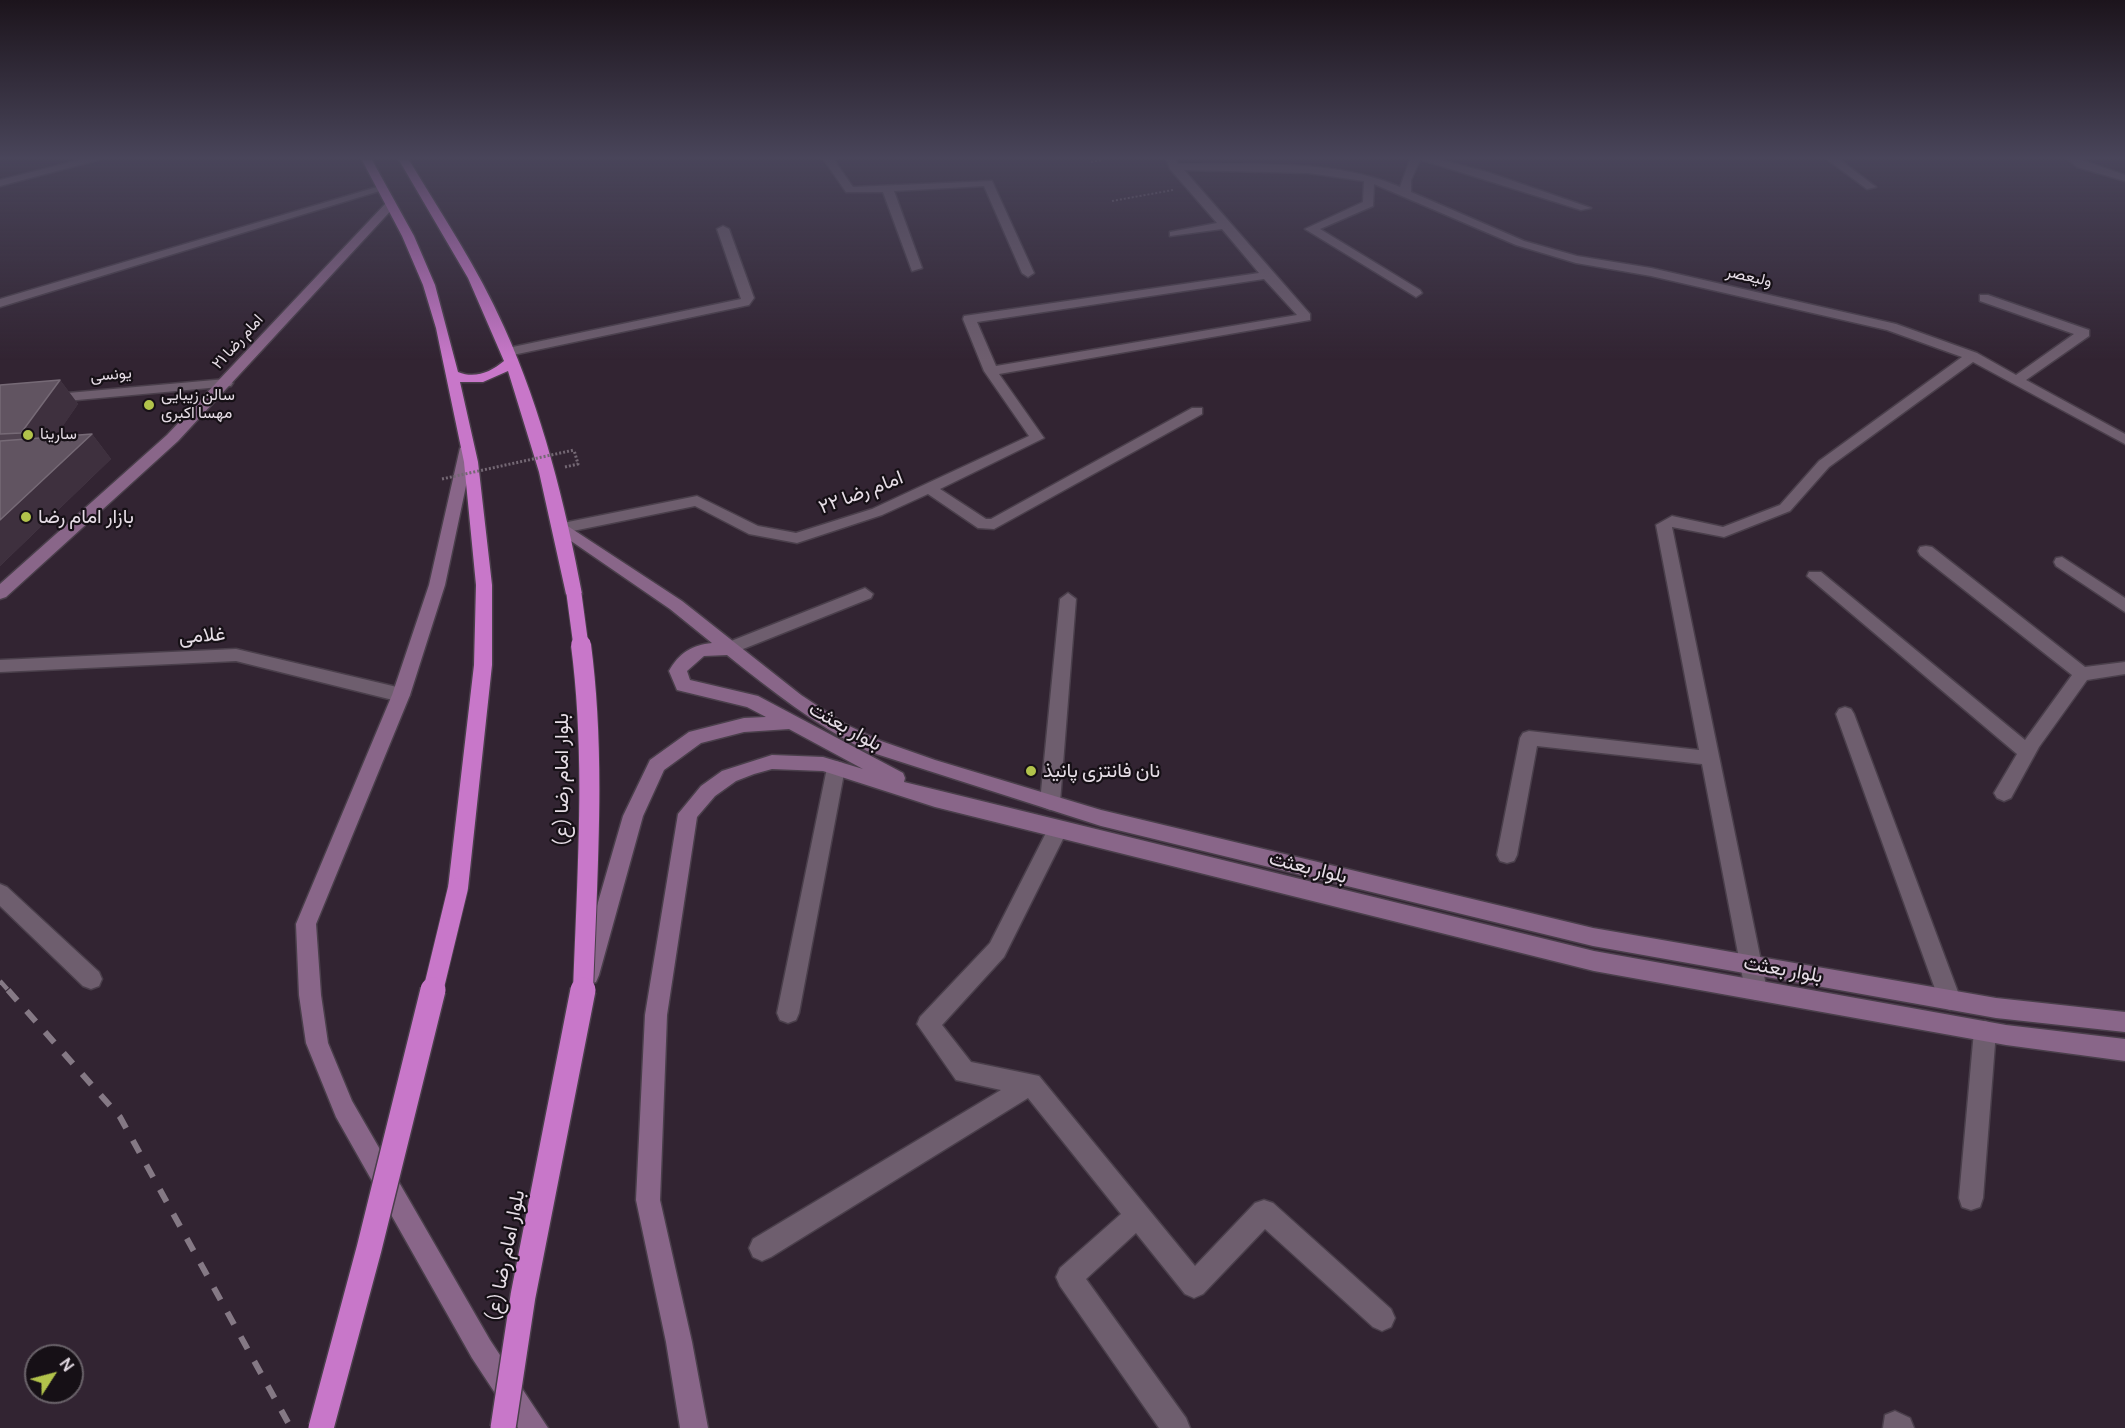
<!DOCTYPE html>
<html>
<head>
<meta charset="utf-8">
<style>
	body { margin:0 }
	#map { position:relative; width:2125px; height:1428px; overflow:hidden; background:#322432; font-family:Manrope,sans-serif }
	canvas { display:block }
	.north { position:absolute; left:24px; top:1344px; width:60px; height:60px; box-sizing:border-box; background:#161016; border:2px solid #696269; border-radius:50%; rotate:54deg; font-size:16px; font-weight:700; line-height:24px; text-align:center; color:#e6dde6 }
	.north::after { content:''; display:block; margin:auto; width:21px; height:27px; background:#b2c34b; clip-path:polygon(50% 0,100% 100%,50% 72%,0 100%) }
</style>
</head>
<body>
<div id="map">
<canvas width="2125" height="1428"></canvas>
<div class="north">N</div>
</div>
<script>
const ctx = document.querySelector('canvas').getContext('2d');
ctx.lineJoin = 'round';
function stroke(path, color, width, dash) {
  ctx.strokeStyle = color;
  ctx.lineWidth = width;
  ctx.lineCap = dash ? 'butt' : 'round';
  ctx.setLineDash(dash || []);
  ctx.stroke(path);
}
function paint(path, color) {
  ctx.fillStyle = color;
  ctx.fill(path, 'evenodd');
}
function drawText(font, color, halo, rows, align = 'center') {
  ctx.font = font + ' Manrope,Vazirmatn,sans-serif';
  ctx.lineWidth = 4.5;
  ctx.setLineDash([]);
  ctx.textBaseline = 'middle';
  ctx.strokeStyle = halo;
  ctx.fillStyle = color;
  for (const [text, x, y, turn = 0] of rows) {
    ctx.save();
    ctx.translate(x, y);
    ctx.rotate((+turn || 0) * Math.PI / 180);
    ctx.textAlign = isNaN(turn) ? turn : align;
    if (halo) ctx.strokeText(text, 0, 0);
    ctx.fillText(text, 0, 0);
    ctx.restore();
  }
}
const street = new Path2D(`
	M80,160H98L0,186V180Z
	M824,160H834L853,187L992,181L1034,273L1028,277L1022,273L984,186L894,191L922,268L912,271L883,192H846Z
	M1167,160H1175L1178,164C1251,166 1332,158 1400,187L1410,160H1420L1411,180V192L1524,241L1577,256L1651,268L1896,324L1977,353L2016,375L2074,334L1980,301V295H1988L2089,330V336L2026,380L2125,434V444L1973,362L1829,467L1790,511L1724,537L1672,527L1767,990L1764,997L1756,1000L1748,997L1745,990L1702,764L1537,746L1517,855L1514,861L1507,863L1500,861L1497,855L1520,738L1523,733L1529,731L1699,750L1656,525L1672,516L1723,527L1780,505L1819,461L1962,357L1887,330L1651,276L1576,263L1516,245L1374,184L1373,206L1320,229L1420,290L1422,293L1416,297L1305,229L1363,202L1364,181L1308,173L1184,170L1310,314V320L999,374L1044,438L940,489L986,519H991L1192,408H1202V414L994,529L978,528L928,494L882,515L797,543L749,534L695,506L563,533L555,528L563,523L697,496L758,526L796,533L872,509L1029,436L984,371L963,319L964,316L1259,273L1222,229L1170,236V232L1217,223L1170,169ZM1264,279L1297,315L996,366L977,322Z
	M1422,160H1440L1487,172L1591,208L1581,210Z
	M1828,160H1840L1876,187L1867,189Z
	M2069,160H2081L2125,175V181L2077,167Z
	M377,187L386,189L0,307V299Z
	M723,226L729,229L754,298L749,305L508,356L501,352L508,348L741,299L717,229Z
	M226,379L233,383L231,386L0,407V399Z
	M1926,546L1932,547L2085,667L2125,662V674L2087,680L2039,747L2011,798L2004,801L1997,798L1994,793L2017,754L1807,576L1809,572H1821L2025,740L2072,675L1920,555L1918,551L1920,547Z
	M2062,557L2125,598V612L2056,566L2054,562L2056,558Z
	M865,588L873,594L871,598L733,653H721L718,649L721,645Z
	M1068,593L1076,599L1060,802L1057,807L1050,810L1043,807L1040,802L1060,599Z
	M236,649L401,688L407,690L410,695L407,700L401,702L236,661L0,672V660Z
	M1845,707L1851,709L1854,714L1961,1000L1958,1007L1950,1010L1942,1007L1939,1000L1836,714L1839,709Z
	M836,761L843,763L845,768L799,1013L796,1020L788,1023L780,1020L777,1013L827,768L829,763Z
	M1058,821L1065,823L1068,829L1004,957L942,1025L971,1062L1039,1076L1195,1266L1255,1203L1264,1200L1273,1203L1391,1309L1395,1318L1391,1327L1382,1331L1373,1327L1265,1229L1203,1294L1194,1298L1185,1294L1136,1233L1086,1279L1186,1418L1190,1428H1159L1060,1286L1056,1277L1060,1268L1121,1214L1028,1098L771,1257L762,1261L753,1257L749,1248L753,1239L1001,1090L956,1080L917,1024L920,1017L990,943L1051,823Z
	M0,884L7,887L99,972L102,979L99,986L91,989L83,986L0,906Z
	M1985,1021L1993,1024L1996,1031L1983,1198L1980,1207L1971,1210L1962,1207L1959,1198L1974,1031L1977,1024Z
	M1895,1411L1910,1418L1914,1428H1883L1885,1415Z`);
const secondary = new Path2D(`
	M386,203L396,205L178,441L6,597L0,599V584L167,435Z
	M467,444L474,448L445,585L410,695L316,924L321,995L328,1043L352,1101L490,1340L548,1428H518L472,1358L336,1117L306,1043L299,995L296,924L392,695L429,585L460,448Z
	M563,523L682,601L801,695L845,724L881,741L935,760L1101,810L1593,928L1996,998L2125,1012V1032L1996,1018L1593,946L1101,826L867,751C815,725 772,691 727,655L704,656L687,671L690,680L758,696L903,773L905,778L904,782L1594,951L2006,1025L2125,1039V1061L2006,1045L1594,971L935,807L823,771L772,769L754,774L736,781L715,796L697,817L667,1015L660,1200L692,1342L708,1428H680L666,1342L636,1200L645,1015L678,814L701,786L722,771L772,755L823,757L863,769L789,729L744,732L701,743L664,770L643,816L599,975L596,982L588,985L580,982L577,975L623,816L650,760L689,732L744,718L766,717L747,707L677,690L669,671C679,653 692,645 712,643L670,609L558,532L555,528L558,524Z`);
const highway = new Path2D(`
	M362,160H372L414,236L435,285L458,372C475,379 491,372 504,361L468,278L399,160H409C442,215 478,268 504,327C542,411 565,503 582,594L574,600L566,594L539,472L508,371L483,382H460L478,462L492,585V665L468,888L465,894L458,897L451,894L448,888L474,665L476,585L464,462L436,328L423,285L402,236Z`);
stroke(street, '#4a3f4b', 3);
stroke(secondary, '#4a3f4b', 3);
stroke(highway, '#4a3f4b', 3);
stroke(new Path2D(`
	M1091,162L1102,160
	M1112,201L1173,190`), '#746874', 2, [2, 2]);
stroke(new Path2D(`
	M565,467L578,464L574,450`), '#746874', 3, [2, 2]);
paint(street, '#6e5e6e');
paint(secondary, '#896689');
paint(highway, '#c877c9');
stroke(new Path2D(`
	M0,981L9,991`), '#857985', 4.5, [11, 11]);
stroke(new Path2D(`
	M8,990L120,1117L291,1428`), '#857985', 6, [14, 14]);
const highwayBridgeFar2 = new Path2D(`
	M574,594L581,646`);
const highwayBridgeFar1 = new Path2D(`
	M581,645C596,759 587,877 583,991
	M433,991L458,888`);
const highwayBridge = new Path2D(`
	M321,1428L369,1249L433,990
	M503,1428L523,1296L583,990`);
stroke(highwayBridgeFar2, '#4a3f4b', 17, []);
stroke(highwayBridgeFar1, '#4a3f4b', 22, []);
stroke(highwayBridge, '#4a3f4b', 28, []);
stroke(new Path2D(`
	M442,479L574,450`), '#746874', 3, [2, 2]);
stroke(highwayBridgeFar2, '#c877c9', 15);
stroke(highwayBridgeFar1, '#c877c9', 20);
stroke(highwayBridge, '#c877c9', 25);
paint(new Path2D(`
	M60,380L78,404L55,437L92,434L111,459L0,566V385Z`), '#514451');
paint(new Path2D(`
	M60,380L78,404L41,458L21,433Z
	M92,434L111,459L0,566V520Z`), '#3e303e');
const building = new Path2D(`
	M60,380L21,433L0,434V385Z
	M92,434L0,520V441Z`);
paint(building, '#615461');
stroke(building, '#766a76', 1.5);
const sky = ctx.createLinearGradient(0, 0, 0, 360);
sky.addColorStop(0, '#1c141c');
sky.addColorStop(0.44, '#49455a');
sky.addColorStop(1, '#49455a00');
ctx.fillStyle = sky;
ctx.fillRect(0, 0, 2125, 360);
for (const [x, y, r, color] of [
	[149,405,6,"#b2c34b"],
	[28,435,6,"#b2c34b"],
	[26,517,6,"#b2c34b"],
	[1031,771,6,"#b2c34b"]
]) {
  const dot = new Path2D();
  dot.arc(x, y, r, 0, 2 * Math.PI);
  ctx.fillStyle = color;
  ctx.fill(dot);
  stroke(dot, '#161016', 2);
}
drawText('16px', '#e6dde6', '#161016', [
	["ولیعصر",1749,277,13],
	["امام رضا ۲۱",238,342,-48],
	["یونسی",111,375,-5]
]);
drawText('16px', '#e6dde6', '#161016', [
	["سالن زیبایی",161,396],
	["مهسا اکبری",161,414],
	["سارینا",40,435]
], 'left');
drawText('20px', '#e6dde6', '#161016', [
	["امام رضا ۲۲",861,493,-21],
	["غلامی",202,636,-4],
	["بلوار بعثت",845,727,29],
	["بلوار امام رضا (ع)",562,780,-90],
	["بلوار بعثت",1308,868,14],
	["بلوار بعثت",1783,970,10],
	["بلوار امام رضا (ع)",506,1256,-79]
]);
drawText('20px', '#e6dde6', '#161016', [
	["بازار امام رضا",38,517],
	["نان فانتزی پانیذ",1043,771]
], 'left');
</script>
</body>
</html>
